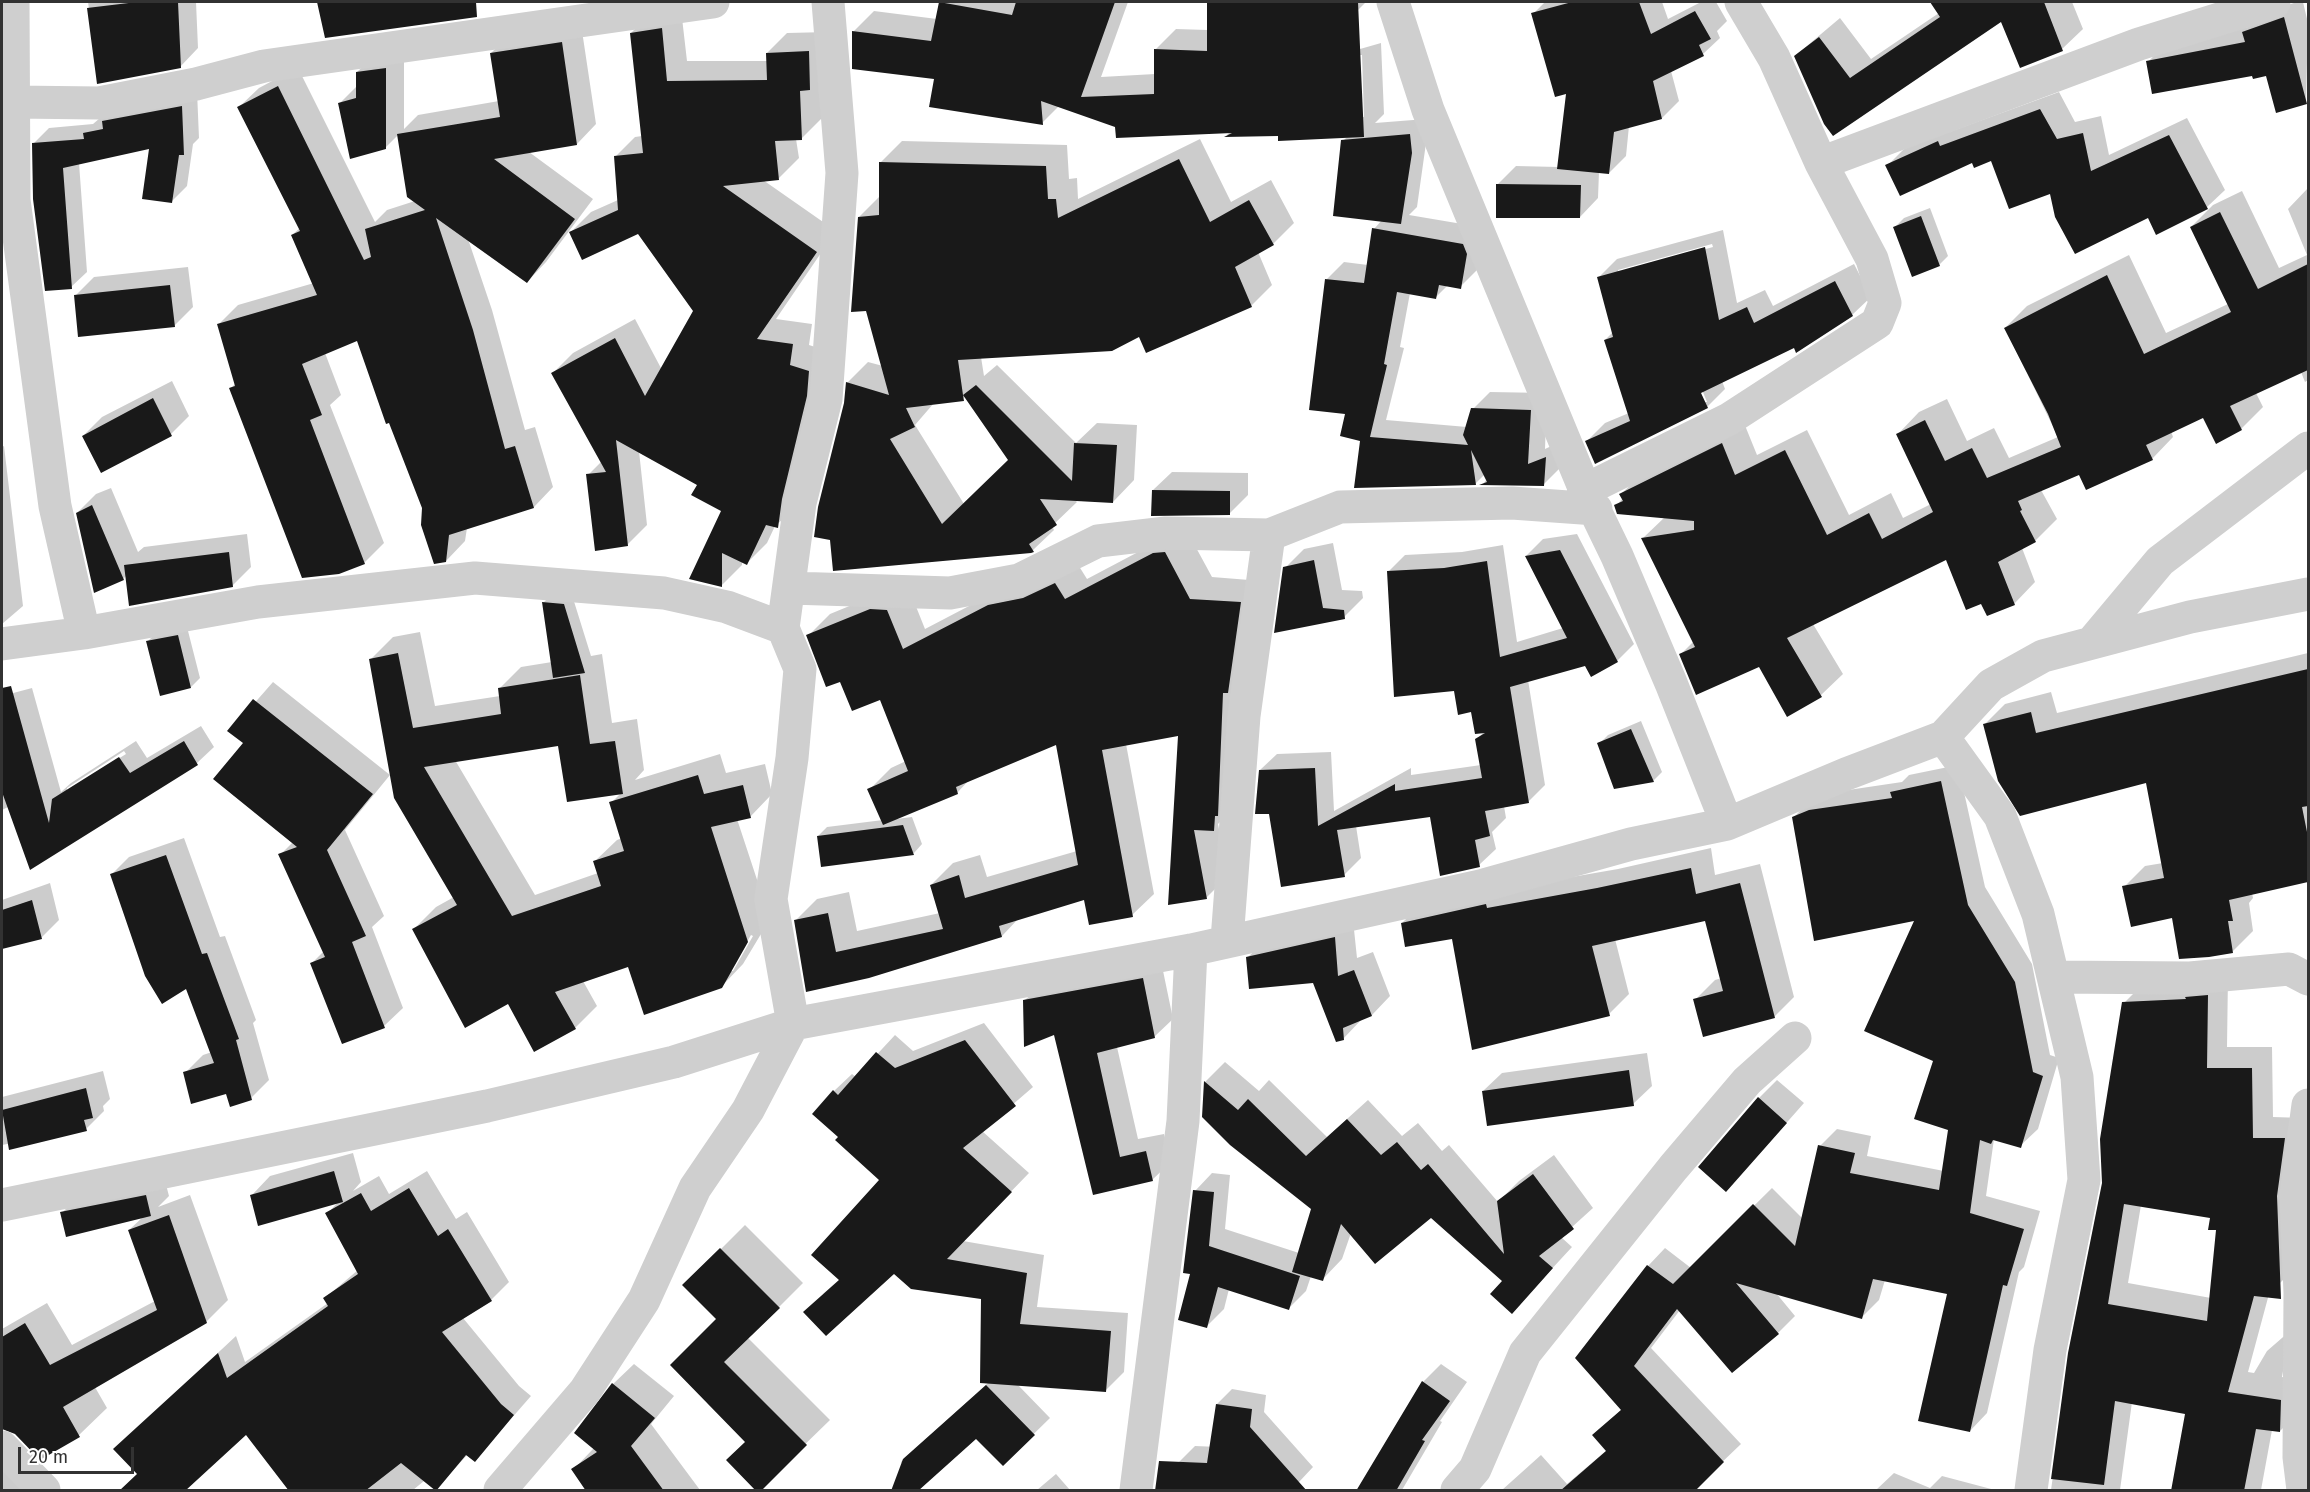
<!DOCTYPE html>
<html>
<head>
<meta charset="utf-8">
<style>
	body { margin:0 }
	#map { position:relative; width:2310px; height:1492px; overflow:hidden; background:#fff; font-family:"Fira Sans",sans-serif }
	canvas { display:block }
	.frame { position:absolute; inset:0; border:3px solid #323232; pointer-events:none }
	.scale { position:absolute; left:18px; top:1447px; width:116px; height:27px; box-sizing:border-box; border:3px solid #323232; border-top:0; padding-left:8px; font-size:18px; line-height:21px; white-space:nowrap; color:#323232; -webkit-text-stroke:4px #fff; paint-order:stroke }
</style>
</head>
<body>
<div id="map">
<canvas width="2310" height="1492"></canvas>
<div class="frame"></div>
<div class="scale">20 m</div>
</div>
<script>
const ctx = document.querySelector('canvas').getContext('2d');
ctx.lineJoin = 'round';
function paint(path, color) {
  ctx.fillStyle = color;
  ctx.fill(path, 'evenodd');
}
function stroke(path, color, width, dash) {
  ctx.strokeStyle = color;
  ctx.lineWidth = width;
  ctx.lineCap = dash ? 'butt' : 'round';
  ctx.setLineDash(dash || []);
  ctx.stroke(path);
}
paint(new Path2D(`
	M88,2H196L198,48L180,67L99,82Z
	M319,2H449L326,37Z
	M941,2H1128L1101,77L1155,74V50L1176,29L1208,30V2H1366L1358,10L1353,51L1381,43L1384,114L1375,123L1426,119L1427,136L1417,207L1409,215L1480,227L1477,270L1460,287L1448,285L1435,298L1410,293L1400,347L1404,348L1386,420L1467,427L1473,409L1490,392L1547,393L1545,449L1562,441L1560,468L1543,485L1483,484L1487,479L1485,474L1475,484L1362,440L1347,413L1327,279L1344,262L1368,265L1374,229L1382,220L1343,141L1348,136L1227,135L1231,131L1117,126L1059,106L1042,123L935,77L853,32L874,11L937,19ZM1359,55H1362L1364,117H1361Z
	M1545,2H1662L1668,19L1701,2H1716L1727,21L1717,31L1720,38L1703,54L1671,71L1679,101L1662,118L1629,126L1626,156L1609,173L1599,172L1598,198L1580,217L1497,185L1516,166L1559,167L1567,93L1533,14Z
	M1931,2H2072L2083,29L2062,49L2002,20L1833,134L1795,56L1840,18L1871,59L1939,13Z
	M2297,2H2303L2308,23L2306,103L2267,74L2148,62L2166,43L2248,27L2262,13Z
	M681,9L687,61H768L767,53L787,33L828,32L821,119L801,139H796L799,158L779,178L763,180L836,231L776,319L812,324L809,345L828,351L797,507L775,526L767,543L747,563L742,561V565L722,585L692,578L723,511L699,485L639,451L647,525L627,545L588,475L602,461L553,373L573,353L635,319L662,370L695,311L638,232H571L591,212L618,200L615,157L635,137L642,136L631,33L651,13Z
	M581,24L596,124L577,144L529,152L593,199L546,262L527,282L468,239L492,310L525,430L535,427L553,487L534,507L467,528L465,541L446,561L358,339L325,353L341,395L330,405L384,543L364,563L231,388L236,383L219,324L238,305L314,283L292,235L300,228L239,107L259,88L289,72H300L375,222L387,210L415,201L399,134L385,148L340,103L357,86V72L376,54L404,50V129L418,115L499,101L491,53L511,34Z
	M197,91L199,138L193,144L187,186L172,201L150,147L79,163L87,272L71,287L34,143L49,128L93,124L100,118Z
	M2059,92L2075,122L2101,116L2109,155L2187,118L2225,190L2207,207L2148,216L2051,192L1992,159L1887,166L1905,148Z
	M1200,139L1231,202L1271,180L1294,223L1273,244L1258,252L1272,285L1251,306L1140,335L981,357L984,376L997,365L1076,443L1097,423L1137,425L1134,480L1113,502L1075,500L1077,502L1052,526L1054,530L1033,550L834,569L847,383L868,362L883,366L859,217L880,196L881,162L902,141L1067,145L1069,179L1077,178L1078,199ZM966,397L1010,459L964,504L915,425L934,403Z
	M2308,188V380L2305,382L2301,372L2256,393L2263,407L2241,429L2203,417L2171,431L2173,437L2152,459L2079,473L2041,490L2057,519L2035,541L2022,548L2035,582L2014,604L1982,602L1946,558L1813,624L1843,674L1821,695L1759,665L1681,654L1694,641L1643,538L1665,517L1616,506L1623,498L1621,494L1643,473L1744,423L1757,455L1807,430L1849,515L1891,493L1903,518L1931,504L1898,434L1919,412L1947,399L1967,441L1994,428L2009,458L2058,437L2005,328L2027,306L2129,255L2166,333L2228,304L2191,227L2213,205L2242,191L2279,268L2307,255L2288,209Z
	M1930,208L1948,256L1939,265L1895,227L1904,218Z
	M1723,230L1737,303L1765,290L1773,306L1854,264L1871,297L1852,315L1722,381L1725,389L1707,407L1587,441L1605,423L1629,413L1605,340L1613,332L1598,278L1617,259ZM1712,244L1713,247L1618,273V270ZM1700,385L1707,402H1704L1697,387Z
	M188,267L193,307L174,326L75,296L94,277Z
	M172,381L189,416L171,434L83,436L102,417Z
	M4,446L23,606L2,624V447Z
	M1172,472L1248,473V495L1229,514L1153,490Z
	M111,488L138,552L144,547L247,534L251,567L232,586L126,576L123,579L77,513L96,494Z
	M1187,531L1212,577L1262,581L1235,807L1218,824L1228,876L1206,898L1169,904L1180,734L1126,744L1154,894L1132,915L1086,899L1019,918L1002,936L808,990L795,921L817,899L849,892L857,931L940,913L931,885L953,863L980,855L987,877L1077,851L1057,743L970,779L957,793L896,819L912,817L922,844L914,853L822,865L818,836L827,827L883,820L869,790L891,768L906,761L881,698L841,680L808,636L830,614L893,588L909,589L925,629L1011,584L1077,563L1087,579L1176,532Z
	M1577,534L1634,644L1617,661L1585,664L1528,680L1545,785L1528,802L1504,806L1506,818L1492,832L1496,849L1479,865L1431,815L1356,826L1361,858L1344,875L1270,812L1260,770L1277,754L1331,752L1334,811L1411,768V775L1481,765L1477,739L1484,732L1472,711L1455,690L1388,572L1405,555L1462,552L1503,545L1517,642L1563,628L1526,556L1543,539Z
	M1333,543L1342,590L1362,591L1363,598L1344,617L1276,631L1285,568L1304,549Z
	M552,594L572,595L591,656L602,654L612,723L637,719L644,770L635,780L720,754L726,773L765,764L772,794L750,817L737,819L770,919L743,964L721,987L629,965L583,981L597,1006L575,1028L509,1001L414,929L436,907L454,897L371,659L393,637L420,632L435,706L500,696L499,689L521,667L552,662L543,603ZM560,744L621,793L611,803L622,838L617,840L594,862L598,873L535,895L455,760ZM751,935L753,936L733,971H730Z
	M187,627L200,678L191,687L148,641L157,632Z
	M2308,653V881L2252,893L2253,898L2249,903L2253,931L2233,951L2124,887L2145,866L2163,863L2147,782L1984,725L2005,704L2051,692L2057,713Z
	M273,682L390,775L345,830L384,916L372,927L403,1008L384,1026L343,1042L312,963L324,951L280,855L293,842L245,743L230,731Z
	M32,688L61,792L71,783L136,741L147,758L201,726L214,747L197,763L30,868L8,807L2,810V696ZM124,751L126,754L67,791V788Z
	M1641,721L1662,772L1653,781L1599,744L1608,735Z
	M1958,765L1985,887L2032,964L2050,1055L2059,1058L2038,1129L2020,1146L1994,1139L1986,1196L2040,1211L2024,1267L2019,1272L1987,1413L1970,1431L1949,1292L1885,1280L1879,1300L1862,1317L1776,1293L1795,1316L1778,1333L1680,1310L1651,1348L1741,1444L1693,1490H1502L1541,1455L1567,1484L1607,1450L1594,1435L1622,1409L1577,1358L1648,1266L1665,1248L1691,1268L1772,1188L1803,1219L1820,1146L1837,1129L1871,1136L1867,1156L1944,1171L1950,1129L1935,1060L1917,919L1793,818L1811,800L1828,793L1902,782L1909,775Z
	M184,838L220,937L225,936L256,1020L253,1023L269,1080L251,1098L227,1092L185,1073L203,1055L212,1052L187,987L111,875L129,857Z
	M1711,848L1715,875L1760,864L1794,997L1774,1017L1695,1000L1715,980L1722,978L1706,920L1615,939L1629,994L1609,1014L1453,937L1402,923L1422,903L1618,869Z
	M50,883L59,920L42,937L2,947V900Z
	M1353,920L1357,958L1373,952L1390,996L1372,1015L1362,1019L1343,1039L1314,981L1248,957L1267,939Z
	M1161,961L1173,1019L1154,1037L1117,1047L1138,1139L1164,1134L1171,1162L1152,1180L1095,1194L1055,1033L1024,1001L1043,983Z
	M2228,975L2227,1047H2272L2273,1117L2305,1118L2288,1275L2269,1294L2248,1372L2254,1373L2267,1351L2290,1331L2282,1377L2301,1380V1410L2280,1431L2272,1430L2261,1490H2172L2187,1412L2132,1402L2120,1490H2051L2070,1353L2104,1183L2124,1003L2145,982ZM2141,1205L2211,1217L2218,1229L2211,1298L2128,1283Z
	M984,1023L1033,1087L982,1131L1029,1173L963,1241L1044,1255L1037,1307L1128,1313L1124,1372L1106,1390L1017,1384L1050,1418L1003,1464L976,1437L922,1485L901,1462L989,1382L983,1298L894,1272L823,1294L840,1279L881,1180L840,1137L834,1091L852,1074L856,1077L895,1035L913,1051Z
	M1647,1053L1652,1086L1633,1104L1483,1091L1502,1073Z
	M1225,1062L1259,1091L1269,1080L1327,1137L1368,1100L1402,1136L1418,1123L1442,1151L1449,1145L1498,1202L1519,1181L1554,1155L1593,1208L1561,1237L1572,1247L1512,1312L1504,1281L1431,1216L1351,1233L1342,1259L1322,1280L1311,1276L1306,1291L1289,1308L1229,1289L1224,1309L1207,1326L1192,1272L1195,1191L1212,1173L1230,1175L1225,1229L1299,1253L1313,1209L1205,1082Z
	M103,1071L110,1099L103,1106L104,1111L86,1129L2,1145V1097Z
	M1777,1080L1804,1103L1744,1171L1759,1098Z
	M353,1153L361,1182L353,1191L379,1176L389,1194L427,1171L456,1219L467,1212L509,1282L491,1300L463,1318L519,1386L531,1396L475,1460L468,1454L435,1490L424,1481L413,1490H291L246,1433L139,1474L134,1431L236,1336L245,1362L328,1303L325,1298L358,1270L327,1214L339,1201L252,1195L270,1176Z
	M164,1177L169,1196L158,1207L190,1195L228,1300L206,1322L122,1371L2,1409V1329L47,1303L72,1345L155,1301L129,1230L144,1216L62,1213L80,1194Z
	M745,1225L803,1283L748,1338L830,1420L758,1490L747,1442L672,1365L718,1319L685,1285Z
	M634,1364L674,1396L651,1424L700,1490H588L573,1470L593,1449L613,1384Z
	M1441,1364L1467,1382L1440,1421L1442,1422L1402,1490H1358L1423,1382Z
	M92,1382L107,1408L79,1435L41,1458L23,1440Z
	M1232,1389L1266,1395L1264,1412L1313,1467L1299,1482L1178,1463L1195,1446L1219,1447L1217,1404Z
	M2,1451L38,1490H2Z
	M1894,1473L1930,1488L1942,1476L1995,1490H1876Z
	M1056,1474L1070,1490H1037Z`), '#0003');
paint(new Path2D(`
	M137,2H178L181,68L97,84L87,8Z
	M317,2H476L477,17L325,38Z
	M939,2L1012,15L1016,2H1115L1081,97L1154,94V49L1207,51V2H1358L1364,137L1278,141V136L1224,137L1232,133L1116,138L1115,127L1041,101L1043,125L929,107L934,79L852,69V31L931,41Z
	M1572,2H1639L1651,34L1695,11L1711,39L1699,45L1704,56L1653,81L1662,119L1614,132L1609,174L1557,169L1566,94L1555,97L1531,13Z
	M1930,2H2044L2063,51L2020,68L2001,22L1833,136L1824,124L1794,56L1819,37L1850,78L1940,17Z
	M2284,17L2307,104L2276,113L2266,76L2253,79L2252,76L2152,94L2146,61L2245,42L2242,32Z
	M662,28L667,81L767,80L766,53L809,51L810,90L800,91L802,140L775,141L779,180L723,186L817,252L757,339L793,344L790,365L809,371L807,396L782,499L778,528L766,525L747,565L722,553V587L689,579L721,511L691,495L697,485L616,440L628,546L595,551L586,474L606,472L551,373L615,338L645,396L693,311L638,234L582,260L569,232L618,210L614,156L643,153L630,33Z
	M562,42L577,145L494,159L575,219L527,283L436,218L473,330L505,449L515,446L534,508L449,535L446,562L434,564L421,525L422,508L389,423L386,424L357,341L302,364L322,415L310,420L365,564L339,574L302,578L229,388L235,386L217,324L317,295L291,235L300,231L237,107L278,86L364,260L371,257L365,229L425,210L407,197L397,134L500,117L490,53Z
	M386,68V149L350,159L338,103L356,98V72Z
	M182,106L184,155H179L172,203L142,199L149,149L63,168L72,289L45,291L33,199L32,143L84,139L83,133L103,129L102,121Z
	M2040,109L2057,139L2083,133L2091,171L2169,135L2208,209L2156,235L2148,218L2075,254L2055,217L2050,194L2009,209L1991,161L1974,168L1972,163L1900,196L1885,165L1938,141L1940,146Z
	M1410,134L1412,153L1401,224L1333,216L1341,140Z
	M1179,159L1210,222L1249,200L1274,245L1235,267L1252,307L1146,353L1139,337L1112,351L958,360L963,395L976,385L1072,481L1074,443L1117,445L1113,503L1040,499L1057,525L1029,544L1034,552L1031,553L833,571L830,540L814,537L818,507L844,403L846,382L889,395L866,311L851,312L858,217L879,215V162L1046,166L1048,199H1056L1058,218ZM963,395L1008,460L942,524L890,439L915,427L906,408L964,401Z
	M1496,184L1581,185L1580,218H1496Z
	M2220,212L2258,289L2308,264V370L2230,406L2242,430L2216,444L2203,418L2146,445L2153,460L2086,490L2079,475L2018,501L2022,510L2020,511L2036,542L1998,562L2015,605L1987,616L1981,604L1966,610L1946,560L1787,638L1822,697L1787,717L1759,667L1696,695L1679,654L1695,647L1641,538L1694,530V521L1617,514L1614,505L1623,501L1619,494L1722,443L1735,475L1785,450L1827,535L1869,513L1882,539L1933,512L1896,434L1925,420L1945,461L1972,448L1987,478L2061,447L2048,414L2004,328L2107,275L2144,354L2231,312L2190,227Z
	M1921,216L1940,266L1912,277L1893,227Z
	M1372,228L1463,244L1467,254L1461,289L1439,285L1436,299L1397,292L1384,364L1387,365L1370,437L1468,445L1463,435L1471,408L1531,410L1528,464L1546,457L1544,486L1479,485L1487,482L1471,450L1476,485L1354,488L1360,441L1340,436L1345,414L1309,410L1325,279L1364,283Z
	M1705,247L1719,320L1747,307L1754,323L1835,281L1853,316L1796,353L1794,348L1701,393L1708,408L1595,464L1585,441L1630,421L1604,340L1613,337L1597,277Z
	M170,285L175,327L78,337L74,295Z
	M153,398L172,436L101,473L82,436Z
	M1152,490L1230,491V515L1151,516Z
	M92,505L124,580L94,593L76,513Z
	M1560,550L1618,662L1591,677L1585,666L1510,687L1529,803L1485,811L1490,836L1475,840L1480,867L1440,876L1430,817L1337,830L1345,877L1281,887L1269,814H1255L1259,770L1315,768L1318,826L1395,784V791L1482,778L1475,739L1485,733L1475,734L1471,712L1458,715L1454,691L1394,697L1387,571L1444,568L1487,561L1500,657L1567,638L1525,556Z
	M229,552L233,587L129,606L124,565Z
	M1165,552L1190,599L1241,602L1228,693H1223L1218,816H1215L1214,831L1194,830L1207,899L1168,905L1178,736L1102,750L1133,917L1089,925L1084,900L999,926L1002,937L869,978L806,992L794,920L828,913L836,952L943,929L930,885L959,875L965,898L1078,865L1056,745L956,787L958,794L883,825L867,789L908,771L880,700L852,711L840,682L826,687L806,635L870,609L887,610L903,649L988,605L1023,598L1055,583L1065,599L1153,553Z
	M1314,560L1323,608L1344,610L1345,619L1274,633L1283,567Z
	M542,602L564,604L585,673L553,678Z
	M178,635L191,688L160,696L146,641Z
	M398,653L413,728L501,714L498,688L580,675L590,744L615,741L623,794L567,802L558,746L424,767L512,916L601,886L593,861L624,851L609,802L698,775L704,794L743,785L751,818L711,827L748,942L722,988L644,1015L628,967L555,992L576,1029L534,1052L508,1004L465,1028L412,929L457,905L394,798L369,659Z
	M2308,669V806L2302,807L2308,837V882L2229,900L2233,921H2228L2233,953L2209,957L2179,959L2172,918L2131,927L2122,886L2164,878L2146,783L2020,816L1998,781L1983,724L2031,712L2036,733Z
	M11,686L49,823L52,799L119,757L130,773L184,741L198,765L30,870L2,792V688Z
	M253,699L373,794L327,850L366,936L352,942L385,1028L342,1044L310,963L325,957L278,854L297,847L213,779L243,743L227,731Z
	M1631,729L1654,782L1614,789L1597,743Z
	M1941,781L1968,905L2015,982L2033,1072L2043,1076L2021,1148L1993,1140L1991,1144L1980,1140L1970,1213L2024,1229L2007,1286L2003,1285L1970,1432L1918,1421L1947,1294L1873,1279L1862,1319L1736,1283L1779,1334L1732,1373L1677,1309L1634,1366L1724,1462L1695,1491H1560L1606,1451L1592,1435L1621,1410L1575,1358L1647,1265L1673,1284L1753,1204L1795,1246L1818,1145L1855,1153L1850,1173L1939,1190L1948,1130L1914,1119L1933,1061L1864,1031L1914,921L1814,941L1792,817L1809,810L1892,798L1890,792Z
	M903,825L914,855L821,867L817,836Z
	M166,855L202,954L207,953L239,1039L236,1040L252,1100L230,1107L226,1094L191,1104L183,1072L214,1063L186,989L162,1004L145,976L110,874Z
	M1691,868L1696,894L1740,883L1775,1018L1703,1037L1693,999L1723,991L1705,921L1592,946L1610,1016L1472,1050L1452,939L1405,947L1401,923L1486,904L1487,908L1597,888Z
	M32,900L42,939L2,949V910Z
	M1335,937L1338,976L1354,970L1372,1016L1343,1028L1344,1040L1336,1042L1313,983L1249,989L1246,957Z
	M1143,978L1155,1038L1097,1053L1120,1157L1146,1151L1153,1181L1093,1195L1054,1035L1024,1047L1023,1000Z
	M2208,995L2207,1068H2252L2253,1138H2285L2277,1196L2281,1299L2254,1296L2228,1392L2281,1400L2280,1432L2256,1429L2244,1491H2171L2185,1414L2115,1401L2104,1485L2051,1479L2068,1353L2102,1183L2100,1139L2122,1002L2186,999L2185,997ZM2124,1204L2210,1218L2208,1230H2216L2207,1321L2108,1304Z
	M965,1040L1016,1106L963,1148L1012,1192L947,1259L1027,1273L1020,1324L1111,1331L1106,1392L980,1383L981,1299L911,1289L894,1274L826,1336L803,1312L839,1280L811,1255L879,1180L835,1140L838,1137L812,1114L833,1090L838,1095L876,1052L895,1068Z
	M1629,1070L1634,1106L1487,1126L1482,1091Z
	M1204,1081L1238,1110L1248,1099L1306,1156L1347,1119L1381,1155L1397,1142L1421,1170L1428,1164L1504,1254L1497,1201L1533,1174L1574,1229L1539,1256L1553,1268L1512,1314L1490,1294L1502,1281L1431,1218L1375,1264L1341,1224L1323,1281L1292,1272L1311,1209L1230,1145L1202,1117Z
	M86,1088L93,1118L84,1120L87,1131L9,1150L2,1110Z
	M1758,1097L1787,1123L1726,1192L1698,1167Z
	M334,1171L343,1202L258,1226L250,1195Z
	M409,1188L438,1236L448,1229L492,1301L442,1332L501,1404L514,1415L475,1462L466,1455L436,1491L401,1463L365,1491H289L246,1435L185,1491H119L137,1474L113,1449L218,1353L227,1378L328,1306L323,1298L358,1274L325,1213L361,1193L371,1211Z
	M1193,1190L1214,1192L1209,1246L1300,1276L1289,1310L1218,1287L1207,1328L1178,1320L1190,1274L1183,1273Z
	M146,1195L151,1216L66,1237L60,1212Z
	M169,1215L207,1323L63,1407L80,1437L40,1460L15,1434L2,1429V1337L25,1323L50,1365L157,1310L128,1230Z
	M720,1248L780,1308L724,1362L807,1445L761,1491H756L726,1460L745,1442L670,1365L716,1319L682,1285Z
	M1422,1381L1450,1401L1422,1440L1425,1441L1396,1491H1356Z
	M612,1383L655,1418L631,1446L664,1491H586L571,1469L597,1452L574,1433Z
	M986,1385L1035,1435L1003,1466L976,1439L918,1491H891L903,1459Z
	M1216,1404L1252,1409L1250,1427L1307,1491H1155L1159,1461L1207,1463Z`), '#191919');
stroke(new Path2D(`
	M13,2L14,200L55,506L84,633
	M1393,2L1428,110L1585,490L1617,556L1671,683L1727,824
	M15,102L99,103L196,84L264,66L713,2
	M1821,163L2139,44L2274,2
	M1585,490L1729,419L1877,323L1885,303L1872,259L1821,163L1774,58L1741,2
	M790,588L950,593L1019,580L1098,541L1166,533L1269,535L1340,507L1512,503L1596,509
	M2093,641L2160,561L2308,448
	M2,644L84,633L258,602L475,578L664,593L727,607L783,628
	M1943,737L2000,816L2038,914L2077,1077L2084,1180L2050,1350L2031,1490
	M1227,940L1244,716L1269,535
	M2054,977L2190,978L2289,969L2308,979
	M2,1205L487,1106L674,1062L793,1024L1191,950L1484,885L1631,844L1727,824L1846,774L1943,737L1991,685L2043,656L2190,617L2308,594
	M2,1447L44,1490
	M500,1490L585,1391L644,1300L695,1188L748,1110L793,1024L771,899L792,758L800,669L783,628L800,503L826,399L842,173L828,2
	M1136,1490L1183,1121L1191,950
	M1457,1490L1475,1469L1525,1353L1673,1168L1747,1081L1795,1038
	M2303,1490L2299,1457L2300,1293L2296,1195L2308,1105`), '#cfcfcf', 33);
</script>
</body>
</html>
